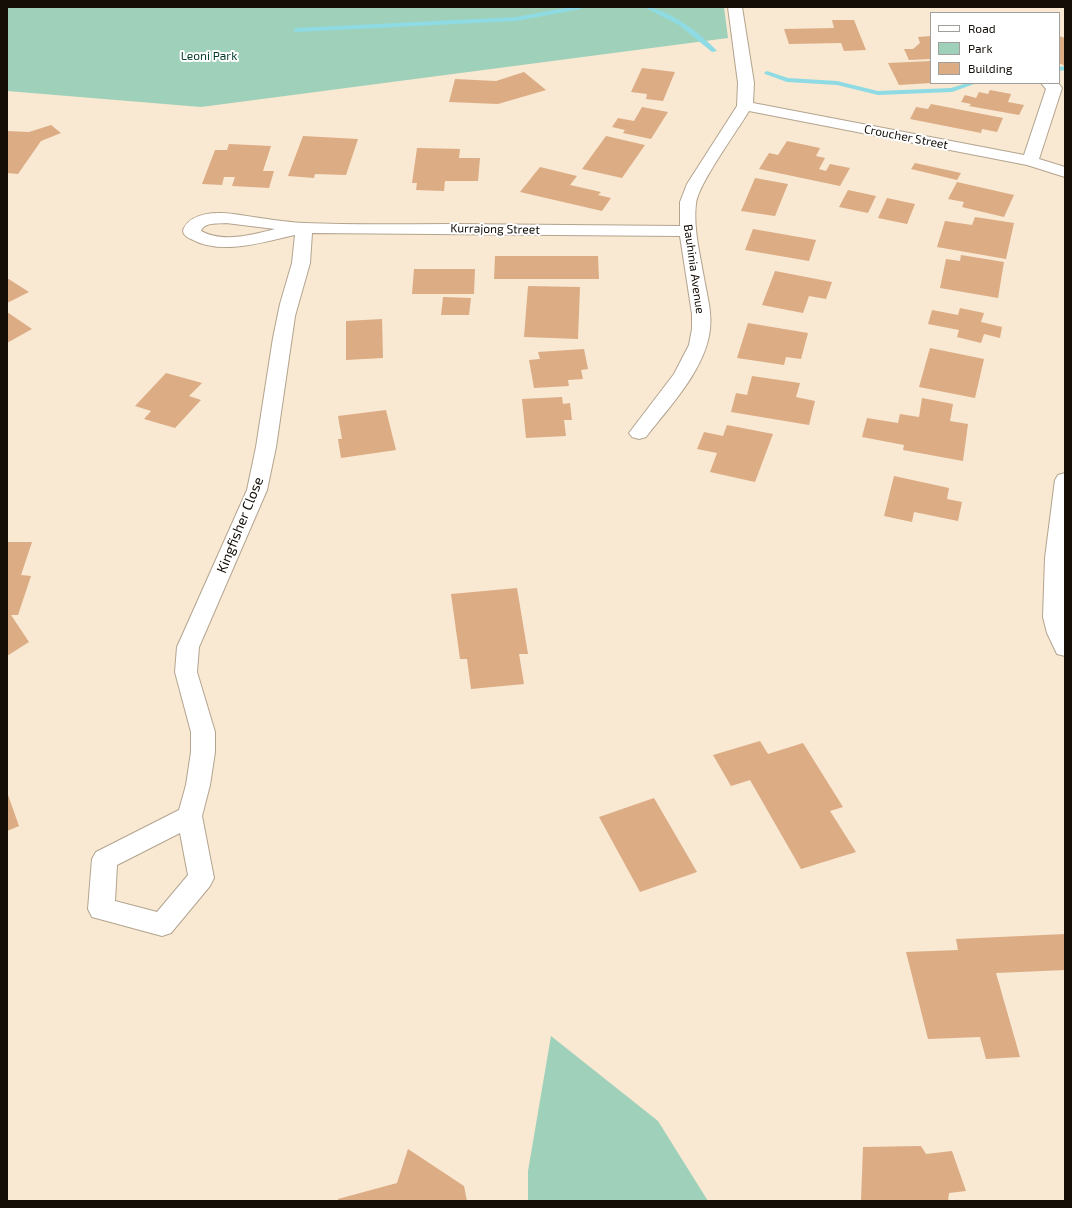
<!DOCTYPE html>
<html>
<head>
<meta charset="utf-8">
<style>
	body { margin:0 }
	#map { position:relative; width:1072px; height:1208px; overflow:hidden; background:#f9e8d2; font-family:"Exo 2",sans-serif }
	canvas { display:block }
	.frame { position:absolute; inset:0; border:8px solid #140e07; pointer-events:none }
	.legend { position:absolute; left:930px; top:12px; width:130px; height:72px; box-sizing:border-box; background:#fff; border:1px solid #a19f9c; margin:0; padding:5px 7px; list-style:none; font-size:12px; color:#140e07 }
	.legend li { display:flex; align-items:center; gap:8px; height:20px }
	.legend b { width:20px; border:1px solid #a19f9c }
</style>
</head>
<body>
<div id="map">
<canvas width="1072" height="1208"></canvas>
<div class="frame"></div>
<ul class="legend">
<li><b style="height:5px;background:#fff"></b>Road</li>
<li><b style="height:11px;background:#9fd1ba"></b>Park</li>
<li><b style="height:11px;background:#dcac85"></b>Building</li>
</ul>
</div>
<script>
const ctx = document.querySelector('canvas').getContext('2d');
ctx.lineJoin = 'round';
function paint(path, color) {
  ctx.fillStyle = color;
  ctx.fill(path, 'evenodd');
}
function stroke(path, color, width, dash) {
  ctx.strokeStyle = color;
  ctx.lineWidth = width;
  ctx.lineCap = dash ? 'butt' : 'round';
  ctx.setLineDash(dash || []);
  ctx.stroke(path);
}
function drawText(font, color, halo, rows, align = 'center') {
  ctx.font = font + ' "Exo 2",sans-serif';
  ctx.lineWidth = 4;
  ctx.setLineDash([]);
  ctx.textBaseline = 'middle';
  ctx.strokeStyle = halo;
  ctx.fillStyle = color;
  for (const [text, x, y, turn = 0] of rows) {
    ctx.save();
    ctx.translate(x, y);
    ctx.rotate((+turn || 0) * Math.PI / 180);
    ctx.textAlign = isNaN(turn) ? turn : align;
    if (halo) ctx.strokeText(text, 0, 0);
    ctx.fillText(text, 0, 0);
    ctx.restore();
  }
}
paint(new Path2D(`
	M7,7H724L728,38L201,107L7,91Z
	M551,1036L658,1121L708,1201H528V1171Z`), '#9fd1ba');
paint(new Path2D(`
	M571,7H584L581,9L516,21L296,32L293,30L296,28L516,17Z
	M644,7C666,7 703,35 717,51L712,52L679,25Z
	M1065,66V70L1059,71V67Z
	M767,71L788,78L837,81L878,91L951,88L967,83H977L952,92L878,95L837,85L787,82L765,74L764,73Z`), '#8edbe4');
paint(new Path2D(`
	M832,20H854L866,50L844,51L841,43L789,44L784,29L834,28Z
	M931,36V59L909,60L904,49H913L920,43L918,37Z
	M1059,36L1065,38V66L1059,63Z
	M931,61V83L899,85L888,63Z
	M642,68L675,72L663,101L646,99L647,94L631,92Z
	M524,72L546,90L498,104L449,102L455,79L496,81Z
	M990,90L1011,94L1008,102L1024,105L1019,115L969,106L971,104L961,102L965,95L976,98L979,92L988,94Z
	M931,104L1003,118L997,132L982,129L981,133L910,119L916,107L928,109Z
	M642,107L668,112L651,139L623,133L625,130L612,127L618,118L634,121Z
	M51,125L61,133L41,141L18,174L7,173V131L29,132Z
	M303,136L358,139L346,175L315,174L314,178L288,176Z
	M606,136L645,145L622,178L582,169Z
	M787,141L820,148L816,156L825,158L819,169L826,171L830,164L850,168L840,186L759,169L769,153L778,155Z
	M229,144L271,146L263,171H274L269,188L232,186L235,177H224L222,185L202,184L215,150H227Z
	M417,148L460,149L459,158H480L478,181H445L444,191L416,190L417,183H412Z
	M915,163L961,173L957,180L911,169Z
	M540,167L577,176L570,185L601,192L598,195L611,198L602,211L520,192Z
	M755,178L788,184L775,216L741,211Z
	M957,182L1014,195L1004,217L962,207L964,202L948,199Z
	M848,190L876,196L868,213L839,207Z
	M887,198L915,204L907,224L878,218Z
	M975,217L1014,223L1006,259L937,247L945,221L972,225Z
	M753,229L816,240L809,261L745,250Z
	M961,255L1004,262L998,298L940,288L946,259L960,261Z
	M495,256H598L599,279H494Z
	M414,269H475L474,294H412Z
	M775,271L832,282L826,299L809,296L803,313L762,305Z
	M7,278L29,292L7,303Z
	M528,286L580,287L578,339L524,337Z
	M443,297L471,298L469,315H441Z
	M960,308L984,313L981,322L1002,327L1000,338L984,334L981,343L957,337L959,330L928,324L932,310L958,315Z
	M7,312L32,329L7,343Z
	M382,319L383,358L346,360V321Z
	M748,323L808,333L801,359L786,357L784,365L737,358Z
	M930,348L984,359L975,398L919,387Z
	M584,349L588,369L581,370L583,379L568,380L569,386L534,388L529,360L540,359L538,352Z
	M166,373L202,383L189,396L201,400L175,428L144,419L151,411L135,406Z
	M752,376L800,383L796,397L815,401L809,425L731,412L736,393L747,395Z
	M562,397L563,404L570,403L572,420H564L566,436L526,438L522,399Z
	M922,398L953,404L950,421L968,424L963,461L903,450L904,445L862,437L867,418L898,423L900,414L919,417Z
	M386,410L396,450L341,458L338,439H342L338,416Z
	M727,425L773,434L755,482L710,472L717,453L697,449L704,432L723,436Z
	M894,476L949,488L947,499L962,502L958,521L914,512L912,522L884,516Z
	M7,542H32L21,575L31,576L18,615H11L29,642L7,656Z
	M517,588L528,654H519L524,684L471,689L467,659H460L451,594Z
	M760,741L768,754L803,743L843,807L830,811L856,852L801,869L750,780L731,786L713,755Z
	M7,792L19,826L7,831Z
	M654,798L697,872L640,892L599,817Z
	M1065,934V970L996,973L1020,1057L986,1059L980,1037L928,1039L906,952L958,950L956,939Z
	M921,1146L926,1154L952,1151L966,1191L949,1193L948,1201H861L863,1147Z
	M408,1149L464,1186L467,1201H338V1199L397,1183Z`), '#dcac85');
const minor = new Path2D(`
	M728,7H742L754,83L753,103L1024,155L1046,89L1041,83H1058L1062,88L1039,159L1065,167V177L1027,165L749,111C737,131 699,183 696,203C693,228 700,254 704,278C707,295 712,312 710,329C706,369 669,407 646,437L639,439L632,437L629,433L674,374L689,345L692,329V314L680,236L312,233L310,263L295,316L276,447L267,490L199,647L197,672L215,732V752L210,785L202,816L214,878L210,886L171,933L162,936L92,917L88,909L92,859L96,852L179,810L186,785L191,752V732L175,672L177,647L247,490L256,447L273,338L280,304L292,263L295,235C263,242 222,256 191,239C186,237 181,233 184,228C192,212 218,212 233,214C256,217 281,222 304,223C353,225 402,224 451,224C527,225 603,225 680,226V202L687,184L737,106L738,83ZM226,223L275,229C252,235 223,243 201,231C204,222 218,224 226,223ZM180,833L188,875L157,912L115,901L117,865Z
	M1065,473V656L1057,654L1047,633L1043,617L1045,558L1055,480L1058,475Z`);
stroke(minor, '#b3a48f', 2);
paint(minor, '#fff');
drawText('12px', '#023b28', '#fff', [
	["Leoni Park",209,56]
]);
drawText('12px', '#140e07', '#fff', [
	["Croucher Street",906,137,11],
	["Kurrajong Street",495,229,1],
	["Bauhinia Avenue",694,269,82]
]);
drawText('14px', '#140e07', '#fff', [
	["Kingfisher Close",240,525,-68]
]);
</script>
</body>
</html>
